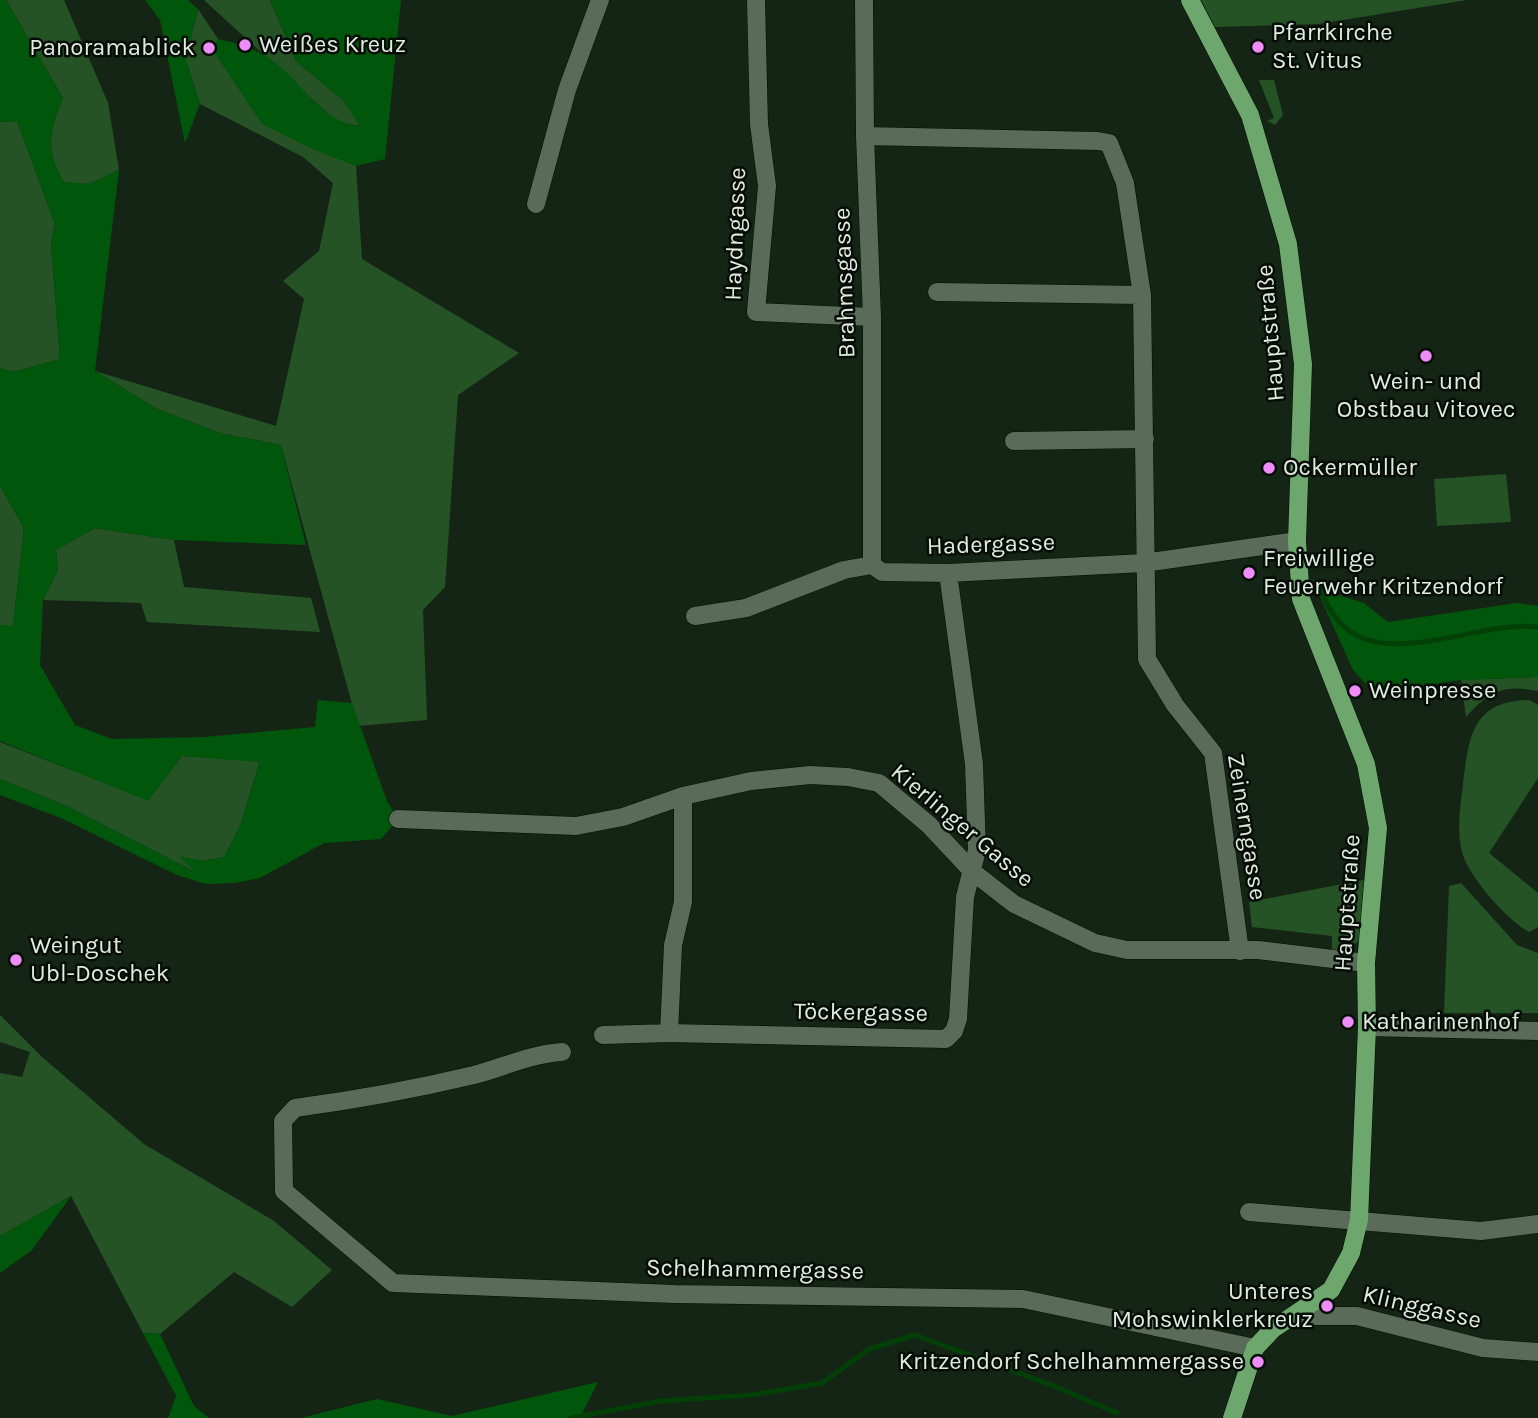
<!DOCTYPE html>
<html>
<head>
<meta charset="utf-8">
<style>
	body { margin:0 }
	canvas { display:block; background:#152515 }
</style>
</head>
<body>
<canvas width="1538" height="1418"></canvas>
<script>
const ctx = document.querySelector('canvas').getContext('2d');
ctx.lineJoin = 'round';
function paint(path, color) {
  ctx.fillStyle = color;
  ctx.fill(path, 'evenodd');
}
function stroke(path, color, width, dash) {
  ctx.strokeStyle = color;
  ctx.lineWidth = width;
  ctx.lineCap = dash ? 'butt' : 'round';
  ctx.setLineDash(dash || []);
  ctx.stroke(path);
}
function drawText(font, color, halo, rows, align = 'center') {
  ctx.font = font + ' Karla,sans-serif';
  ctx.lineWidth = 5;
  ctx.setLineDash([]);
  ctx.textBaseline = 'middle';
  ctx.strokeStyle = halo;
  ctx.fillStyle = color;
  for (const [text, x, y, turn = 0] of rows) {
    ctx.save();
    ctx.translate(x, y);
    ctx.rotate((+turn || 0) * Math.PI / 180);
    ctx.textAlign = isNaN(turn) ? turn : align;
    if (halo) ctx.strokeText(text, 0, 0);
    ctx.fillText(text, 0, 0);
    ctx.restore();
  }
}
paint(new Path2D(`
	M6,0H64L108,103L119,170L89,184L64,183C45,150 49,132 63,98Z
	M204,0H270L296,61L343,100L361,126L337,122Z
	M1201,0H1467L1318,24L1215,27Z
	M198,9L218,39L213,49L341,159L356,166L362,259L519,353L458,395L445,587L423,610L427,720L358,726L281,445L220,433L157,409L95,371L276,426L304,299L283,281L319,251L333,183L303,157L200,104L186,60Z
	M1259,80H1274L1283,115L1275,125L1267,121L1274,118Z
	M17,121L55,224L51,243L60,359L14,372L0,368V122Z
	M1506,474L1511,522L1437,526L1434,479Z
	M0,486L24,528L13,627L0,625Z
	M95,528L174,540L184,587L311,598L320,632L147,622L141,603L43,600L58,570L56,550Z
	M1538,677V691C1504,684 1489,691 1466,717L1461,680Z
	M1529,700L1538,705V778L1489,853L1538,893V927L1529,932C1508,921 1470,878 1463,855C1456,833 1460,808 1463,785C1469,738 1471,701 1529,700Z
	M0,742L148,800L182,756L260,761L240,826L224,857L203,861L180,857L199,874L67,806L0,779Z
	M1364,880L1359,941L1344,952L1332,950V936L1252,927L1249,902Z
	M1461,883L1517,945L1538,953V1013H1444L1449,886Z
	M0,1015L42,1057L144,1144L274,1221L332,1270L292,1307L234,1272L160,1334L143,1333L71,1196L0,1236V1073L22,1077L30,1052L0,1042Z`), '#255326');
paint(new Path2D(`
	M0,0H6L63,98C49,132 45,150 64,182L89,184L119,170L95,371L157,409L220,433L281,445L306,545L174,540L95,528L56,550L58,570L43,600L40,665L75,725L112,739L204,737L315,727L318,700L352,703L387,801L398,819L381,839L324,843L260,878L235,883L206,884L177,875L61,818L0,795V779L67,806L195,872L179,856L203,861L224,857L240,826L260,762L182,756L148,801L0,741V625L13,626L24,528L0,486V368L14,372L60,359L51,243L55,224L17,121L0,122Z
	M145,0H188L198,9L186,60L200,104L185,143L160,20Z
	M270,0H401L385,159L356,166L310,148L262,124L212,49L218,39C241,44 260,50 278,65C305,87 324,123 360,126L343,100L296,61Z
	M1316,588L1364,603L1388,622L1517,603L1538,606V677L1461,680L1374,693L1353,670Z
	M71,1196L32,1250L0,1273V1236Z
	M143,1333L160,1334L194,1406L209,1418H168L176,1396Z
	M598,1382L580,1418H301L377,1399L452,1416Z`), '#00560a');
stroke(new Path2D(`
	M1309,581L1319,584C1351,693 1467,618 1538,627
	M571,1418L661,1401L752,1395L822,1383L869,1349L915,1335L1054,1386L1117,1413`), '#024007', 5);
const minor = new Path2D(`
	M756,0L759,124L767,186L756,312L872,317
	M864,0L865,136L872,317V565
	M865,136L1098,141L1109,143L1125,183L1142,295L1147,659L1175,705L1213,753L1240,951
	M536,204L567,90L600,0
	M937,292L1142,295
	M1014,441L1145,439
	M695,616L746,608L844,570L872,565L882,572L948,573L1144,563L1297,541
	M398,819L576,826L623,817L683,796L751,781L810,775L848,777L879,783L929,825L973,872L1014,904L1095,943L1127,950H1258L1366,963
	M1367,1027L1538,1031
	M669,1033L673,945L683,902V796
	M603,1035L669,1033L946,1039L954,1031L958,1019L965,897L977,850L974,764L948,573
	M562,1052C531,1054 504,1067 474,1075C415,1089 355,1100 295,1108L283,1121L284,1191L393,1283L674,1294L1023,1299L1255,1348
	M1249,1212L1481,1231L1538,1224
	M1296,1316H1357L1483,1348L1538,1352`);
const major = new Path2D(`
	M1190,0L1250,115L1288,244L1303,364L1297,541L1301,599L1366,764L1378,828L1366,963L1367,1027L1359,1220L1351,1253L1331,1290L1273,1329L1255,1348L1232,1418`);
stroke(minor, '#020d02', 19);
stroke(major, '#020d02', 19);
stroke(minor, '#5a6b59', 18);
stroke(major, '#6ea76d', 18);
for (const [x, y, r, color] of [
	[245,45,7,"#ee8cf8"],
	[1258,47,7,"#ee8cf8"],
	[209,48,7,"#ee8cf8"],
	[1426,356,7,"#ee8cf8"],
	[1269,468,7,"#ee8cf8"],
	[1249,573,7,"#ee8cf8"],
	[1355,691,7,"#ee8cf8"],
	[16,960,7,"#ee8cf8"],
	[1348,1022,7,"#ee8cf8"],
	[1327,1306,7,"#ee8cf8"],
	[1258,1362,7,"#ee8cf8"]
]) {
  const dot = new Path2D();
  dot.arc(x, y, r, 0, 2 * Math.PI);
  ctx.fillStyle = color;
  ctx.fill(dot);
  stroke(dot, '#060c06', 2.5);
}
drawText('24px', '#e1ebe1', '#060c06', [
	["Pfarrkirche",1272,33],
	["St. Vitus",1272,61],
	["Weißes Kreuz",259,45],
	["Panoramablick",195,48,"right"],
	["Wein- und",1426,382,"center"],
	["Obstbau Vitovec",1426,410,"center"],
	["Ockermüller",1283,468],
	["Freiwillige",1263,559],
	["Feuerwehr Kritzendorf",1263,587],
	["Weinpresse",1369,691],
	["Weingut",30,946],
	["Ubl-Doschek",30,974],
	["Katharinenhof",1362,1022],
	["Unteres",1313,1292,"right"],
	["Mohswinklerkreuz",1313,1320,"right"],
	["Kritzendorf Schelhammergasse",1244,1362,"right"]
], 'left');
drawText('24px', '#e1ebe1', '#060c06', [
	["Haydngasse",736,234,-88],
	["Brahmsgasse",845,283,-92],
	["Hauptstraße",1271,333,-95],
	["Hadergasse",991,545,-2],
	["Kierlinger Gasse",962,826,40],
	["Zeinerngasse",1246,827,81],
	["Hauptstraße",1348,903,-86],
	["Töckergasse",861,1013,1],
	["Schelhammergasse",755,1270,1],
	["Klinggasse",1422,1308,13]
]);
</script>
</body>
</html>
